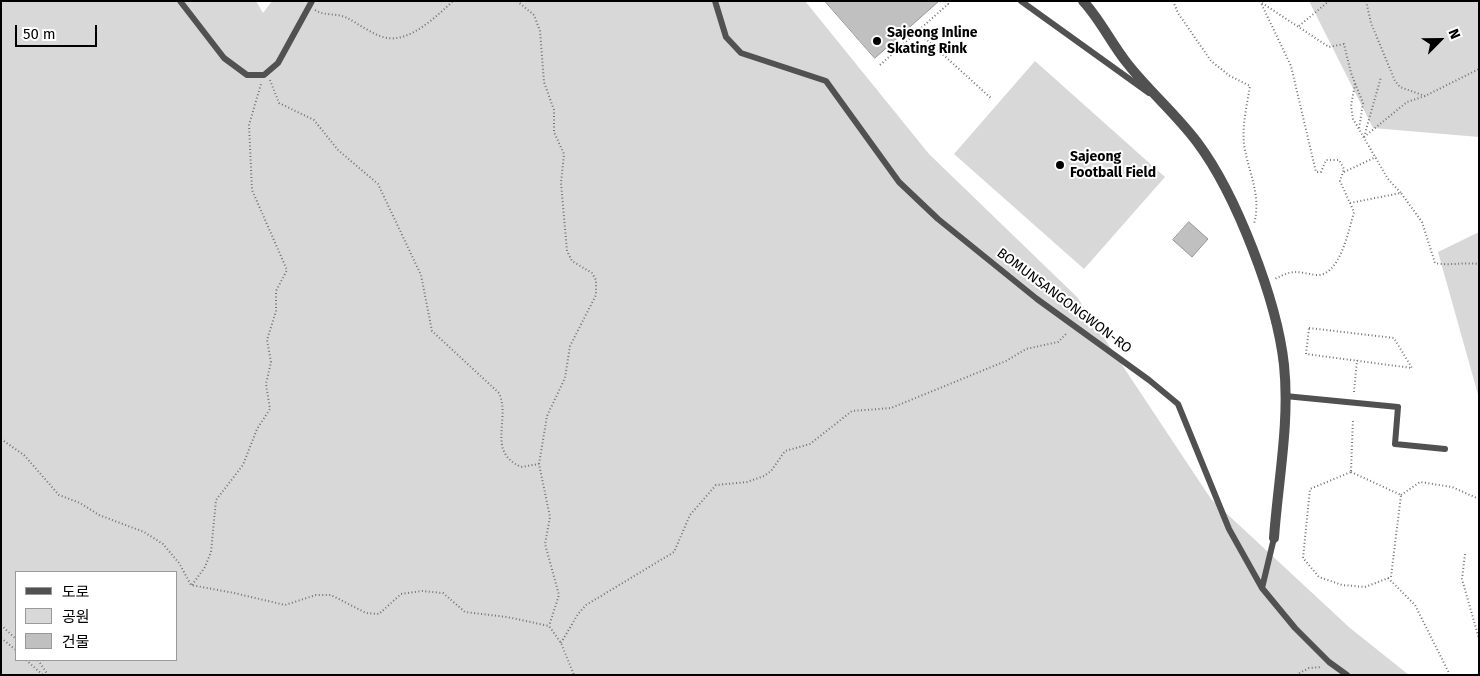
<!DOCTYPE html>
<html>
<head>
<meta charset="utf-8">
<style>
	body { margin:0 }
	#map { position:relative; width:1480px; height:676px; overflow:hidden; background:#fff; font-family:"Fira Sans","Noto Sans KR",sans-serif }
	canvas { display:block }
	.frame { position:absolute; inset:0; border:2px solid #000; pointer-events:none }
	.legend { position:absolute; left:15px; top:571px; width:162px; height:90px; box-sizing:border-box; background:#fff; border:1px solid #999; margin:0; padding:6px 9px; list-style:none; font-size:15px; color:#000 }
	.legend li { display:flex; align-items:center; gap:10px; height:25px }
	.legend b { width:25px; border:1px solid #999 }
	.north { position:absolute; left:1415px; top:15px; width:50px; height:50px; -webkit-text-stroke:4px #fff; paint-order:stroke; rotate:67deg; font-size:14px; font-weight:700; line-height:20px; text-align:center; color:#000 }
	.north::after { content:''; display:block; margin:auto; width:18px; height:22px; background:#000; clip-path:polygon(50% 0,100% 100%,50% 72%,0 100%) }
	.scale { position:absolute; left:15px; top:25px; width:82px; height:22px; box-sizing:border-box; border:2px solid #000; border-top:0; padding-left:6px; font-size:15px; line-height:18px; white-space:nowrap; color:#000; -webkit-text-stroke:4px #fff; paint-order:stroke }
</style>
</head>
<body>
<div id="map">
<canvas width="1480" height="676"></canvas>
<div class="frame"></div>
<ul class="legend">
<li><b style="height:6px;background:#515151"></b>도로</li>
<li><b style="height:14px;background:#d8d8d8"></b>공원</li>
<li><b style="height:14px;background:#c0c0c0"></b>건물</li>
</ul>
<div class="north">N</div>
<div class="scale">50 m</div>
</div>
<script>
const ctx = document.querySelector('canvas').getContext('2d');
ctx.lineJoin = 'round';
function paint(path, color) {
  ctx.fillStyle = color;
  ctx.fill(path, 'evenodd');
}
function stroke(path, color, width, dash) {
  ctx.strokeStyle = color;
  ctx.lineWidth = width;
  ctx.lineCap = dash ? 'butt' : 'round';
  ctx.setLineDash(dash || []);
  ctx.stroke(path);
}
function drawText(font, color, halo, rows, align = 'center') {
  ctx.font = font + ' "Fira Sans",sans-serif';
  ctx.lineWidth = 4;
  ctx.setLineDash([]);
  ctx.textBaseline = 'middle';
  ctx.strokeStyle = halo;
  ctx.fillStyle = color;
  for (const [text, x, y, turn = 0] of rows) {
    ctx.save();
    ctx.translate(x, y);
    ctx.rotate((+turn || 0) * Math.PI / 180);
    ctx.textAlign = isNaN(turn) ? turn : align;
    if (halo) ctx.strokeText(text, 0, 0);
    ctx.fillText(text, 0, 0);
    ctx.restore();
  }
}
paint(new Path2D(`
	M1,1H256L263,13L272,1H805L929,154L1077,297L1211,499L1350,628L1409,675H1ZM16,572H176V660H16Z
	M1309,1H1479V137L1373,128Z
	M1035,61L1165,177L1084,269L954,154Z
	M1479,232V398L1438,252Z`), '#d8d8d8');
const building = new Path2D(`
	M825,1H939L875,58Z
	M1189,222L1208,239L1192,257L1173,240Z`);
paint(building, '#c0c0c0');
stroke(building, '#959595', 1);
stroke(new Path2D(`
	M517,1L534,15L540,31L544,82L554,110V132L564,154L561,183L567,251L572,261L592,273L596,280V295L570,346L565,378L547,416L539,464L550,517L545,544L559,595L549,626
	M1173,1L1178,13L1211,61L1230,76L1250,86C1247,105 1242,125 1244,144C1248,172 1262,195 1254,224
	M1260,1L1291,66L1316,172H1321L1326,160H1339L1344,169L1340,181L1354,212C1349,229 1340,277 1316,275C1297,272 1293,269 1275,279
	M1366,1L1371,23L1395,81L1400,87L1425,96
	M1262,3L1329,47L1344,44L1351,73L1363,103L1359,129
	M315,10C324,16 335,13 345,17C358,23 372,35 387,38C410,42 437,16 453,1
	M1299,26L1329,1
	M917,31L992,99
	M880,65L948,4L945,1
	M270,80L279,103L314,120L338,150L378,184L421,275L432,331L499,393C511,420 486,451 521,467L539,464
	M1355,84L1351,106L1353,119L1388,179L1401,193
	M1364,137L1407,102L1425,96L1479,69
	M1364,137L1381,77
	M1344,172L1376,157
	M1350,203L1401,193L1422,222L1435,263C1449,266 1464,262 1479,264
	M1309,328L1394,338L1412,368L1306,354Z
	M1354,392L1357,360
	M1,439L24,455L59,495L80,503L99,515L144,532L163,544L179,563L191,585L234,593L285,605L316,595H331L366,613L379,614L401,594L422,591L443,593L465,612L507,617L549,626L561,643L574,675
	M1351,471L1353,419
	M1351,472L1401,495L1391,577L1365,587L1342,585L1319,577L1303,558L1310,489Z
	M1401,495L1420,482L1452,487L1479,499
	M1465,554L1462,579L1479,639
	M1388,578L1415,605L1450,675
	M192,585L205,567L211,552L216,500L243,465L257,429L270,409L266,384L271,362L267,340L276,311V291L287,270L252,190L249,125L261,84
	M1,625L16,639
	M1,638L16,650
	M561,643L578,614L586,605L674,552L690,515L716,485L747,482L764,476L771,471L785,451L810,444L852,411L891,408L1006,361L1026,349L1058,342L1067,333
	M26,660L43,675
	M38,660L48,675
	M1296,675L1309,668L1322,667
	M1476,675L1479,673`), '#737373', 2, [1, 2.5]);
stroke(new Path2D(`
	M180,1L224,58L247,75H264L278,63L312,1
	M715,1L726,37L741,53L826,81L899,182L938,219L1037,299L1149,380L1178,404L1229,529L1262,588L1295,628L1329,662L1347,675
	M1021,1L1149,93
	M1285,396L1398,407L1395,444L1445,449
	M1262,588L1274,538`), '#515151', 6);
stroke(new Path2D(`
	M1083,1C1100,19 1111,43 1127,63C1148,90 1176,114 1197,142C1236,194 1277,300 1284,365C1290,422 1278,481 1274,538`), '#515151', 10);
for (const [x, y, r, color] of [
	[877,41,5,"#000"],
	[1060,165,5,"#000"]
]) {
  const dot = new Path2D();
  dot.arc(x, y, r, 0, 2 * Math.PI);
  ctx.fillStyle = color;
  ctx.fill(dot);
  stroke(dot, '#fff', 2);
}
drawText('bold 14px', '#000', '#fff', [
	["Sajeong Inline",887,33],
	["Skating Rink",887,49],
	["Sajeong",1070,157],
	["Football Field",1070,173]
], 'left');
drawText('14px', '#000', '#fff', [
	["BOMUNSANGONGWON-RO",1064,301,37]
]);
</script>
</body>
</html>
